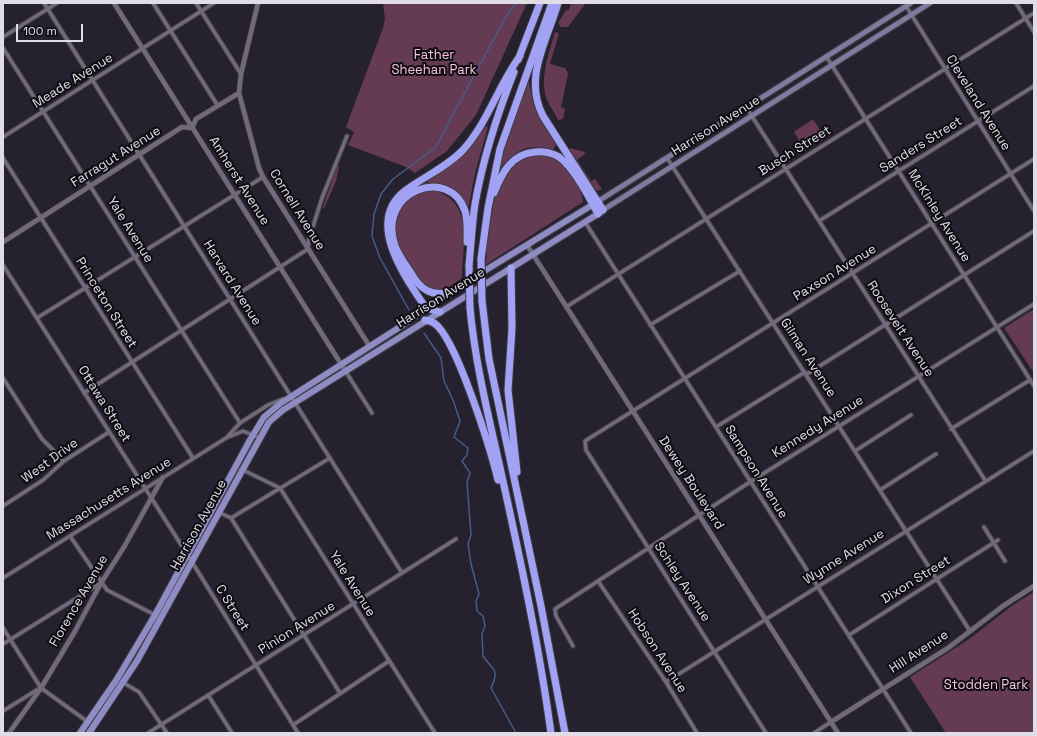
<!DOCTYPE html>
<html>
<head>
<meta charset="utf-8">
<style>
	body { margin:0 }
	#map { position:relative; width:1037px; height:736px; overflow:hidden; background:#26212e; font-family:"Space Grotesk",sans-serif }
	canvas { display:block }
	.frame { position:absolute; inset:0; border:4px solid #e0dde6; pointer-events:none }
	.scale { position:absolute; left:16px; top:24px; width:67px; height:18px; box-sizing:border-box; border:2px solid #e0dde6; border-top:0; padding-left:5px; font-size:12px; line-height:14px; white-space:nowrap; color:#e0dde6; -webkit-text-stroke:3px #0e0c11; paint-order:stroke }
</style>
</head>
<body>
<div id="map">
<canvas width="1037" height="736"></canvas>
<div class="frame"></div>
<div class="scale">100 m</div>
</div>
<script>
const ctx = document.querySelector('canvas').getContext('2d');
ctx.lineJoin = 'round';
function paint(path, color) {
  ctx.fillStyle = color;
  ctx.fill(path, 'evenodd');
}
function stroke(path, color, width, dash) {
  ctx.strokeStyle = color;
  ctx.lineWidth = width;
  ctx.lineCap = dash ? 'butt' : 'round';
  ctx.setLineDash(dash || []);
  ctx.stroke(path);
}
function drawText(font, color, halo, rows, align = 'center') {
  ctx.font = font + ' "Space Grotesk",sans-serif';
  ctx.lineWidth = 4;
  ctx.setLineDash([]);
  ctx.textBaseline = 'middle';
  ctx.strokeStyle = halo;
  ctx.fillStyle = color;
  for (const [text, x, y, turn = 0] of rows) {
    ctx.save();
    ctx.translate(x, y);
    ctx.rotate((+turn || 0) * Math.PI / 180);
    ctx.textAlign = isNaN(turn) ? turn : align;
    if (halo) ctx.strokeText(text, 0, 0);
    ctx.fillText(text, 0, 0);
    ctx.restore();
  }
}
paint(new Path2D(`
	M383,3H527L476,115L447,151L415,173L406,167L348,145L354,132L346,127L383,28L385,19Z
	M571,3H586L568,27H561L558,23L566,10H569Z
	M555,32L559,33L550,64L565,68L568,74L561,107L565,109L563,119L558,120C555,113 550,107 547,100C539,79 549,53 555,32Z
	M529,81L533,103L537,113L555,142L556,145L553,150C525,142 516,151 499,170L513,119Z
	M813,119L825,138L805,150L794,132Z
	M485,126L488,127L475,173L468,210L441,185L426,182L462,155Z
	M570,148L585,152L584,155L577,160L591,181L595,179L602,189L597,191L591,185L569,151Z
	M533,154C541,155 550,155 557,160C568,167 583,189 583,202L485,265L487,254L485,251L495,196L511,164Z
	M339,166L336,181L324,209L323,207L336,169L337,166Z
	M430,190C475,198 463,246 462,278L449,287L435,290C423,287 418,277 411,267C396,244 385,218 410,196C414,192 425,192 430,190Z
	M1034,309V373L1004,328Z
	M1034,592V733H946L910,677L968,640L1013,605Z`), '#643b52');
stroke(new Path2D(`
	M409,310L380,258L372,236L374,214L381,194L393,179L435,148L504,20L516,3
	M424,333L441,358L444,381L453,400L460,421L454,437L468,448L467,455L462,461L470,473L467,482L471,535L468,544L471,564L479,594L476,601L477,611L483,616L485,626L482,634L483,656C493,671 500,668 491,688L516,733`), '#435d8c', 1.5);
const minor = new Path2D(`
	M44,3L402,573
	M153,3L218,106
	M196,3L241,74
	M1016,3L1034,32
	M906,6L1034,211
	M3,37L57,3
	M3,48L240,423
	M826,56L1034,386
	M746,107L985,480
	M3,137L214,3
	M3,158L193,458
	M667,158L970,631
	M819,221L1034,86
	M585,222L911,733
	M3,265L187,554L298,733
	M566,307L1034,13
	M37,318L263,177
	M650,325L740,271
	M346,372L372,413
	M807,374L1034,231
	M3,378L42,439L64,461
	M84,393L308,249L309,239L322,198L347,136
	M716,427L805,372
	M951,429L1030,380
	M228,436L240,423L268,405L283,399
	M855,451L911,415
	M241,469L280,488L435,733
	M880,490L936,454
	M3,506L43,480L64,461L109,432
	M218,512L231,518L340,693
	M231,518L330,458
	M984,527L1005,561
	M70,536L107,590L155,615
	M3,578L226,438L243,431L260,438
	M598,581L666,682L697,733
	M3,628L41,688L88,722
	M849,635L998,540
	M3,644L101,583
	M573,646L556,616L555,609L750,482L1034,304
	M122,682L139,692L167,733
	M666,682L1034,451
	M208,695L232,733
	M3,711L40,688
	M293,725L389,661
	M148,733L456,539
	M766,733L586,450L585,441L1034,159
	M814,733L831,722`);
const tertiary = new Path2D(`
	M114,3L346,372
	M258,3L241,74L239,93L259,168L263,177L370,347
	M3,242L182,127L192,128L196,119L239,93
	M527,245L838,733
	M831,722L948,648L1003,606L1034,586
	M9,733L41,688L74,633L101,583L124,547L163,477`);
const secondary = new Path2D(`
	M597,202L911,3
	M603,210L930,3`);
const primary = new Path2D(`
	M80,733L117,679L155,615L250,440L264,417L281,403L403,325L450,292L597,202
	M89,733L137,661L269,422L283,410L601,212`);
const motorway = new Path2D(`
	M558,3C547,41 523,78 543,116L603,210
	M518,60L540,3
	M494,193C502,173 511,154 535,152C543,151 553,153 559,157C574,168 589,197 598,214
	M481,259L488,208L500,149L552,3
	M469,265C471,245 472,224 475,204C483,158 497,115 514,72
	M511,268L512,328L508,390L517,472
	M450,292C431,297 420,289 411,273C405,264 399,256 395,246C376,190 450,165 465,211C468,221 467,232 467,242
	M482,301L489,359L541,606L565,733
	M470,308C475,363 489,418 501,472C520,558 539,645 551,733
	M440,312L426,308C405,277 364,221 406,190C425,176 447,167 463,150C488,122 498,86 520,56
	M425,320C428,321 431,321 434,323C456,337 491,451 498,480`);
stroke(minor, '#413d48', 5.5);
stroke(tertiary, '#413d48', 6);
stroke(secondary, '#413d48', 7);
stroke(primary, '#413d48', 8);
stroke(motorway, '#413d48', 9);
stroke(minor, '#716a7a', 3.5);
stroke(tertiary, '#716a7a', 4.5);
stroke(secondary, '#7f7b9f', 5);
stroke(primary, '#8e8cc3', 6);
stroke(motorway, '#a1a2f4', 7);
const motorwayBridge = new Path2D(`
	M481,259L482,301
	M469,265L470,308`);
stroke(motorwayBridge, '#413d48', 9, []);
stroke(motorwayBridge, '#a1a2f4', 7);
drawText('13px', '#f7c3de', '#0e0c11', [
	["Father",434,55],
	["Sheehan Park",434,70],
	["Stodden Park",986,685]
]);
drawText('13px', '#e0dde6', '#0e0c11', [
	["Meade Avenue",73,81,-32],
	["Cleveland Avenue",978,103,58],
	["Harrison Avenue",716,126,-32],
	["Sanders Street",921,145,-32],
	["Busch Street",795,151,-32],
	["Farragut Avenue",116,157,-32],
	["Amherst Avenue",239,181,58],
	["Cornell Avenue",297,210,58],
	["McKinley Avenue",939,216,58],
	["Yale Avenue",130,230,58],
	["Paxson Avenue",835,273,-32],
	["Harvard Avenue",232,283,58],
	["Harrison Avenue",441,298,-32],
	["Princeton Street",106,303,58],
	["Roosevelt Avenue",900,329,57],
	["Gilman Avenue",808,358,57],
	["Ottawa Street",104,404,58],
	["Kennedy Avenue",818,427,-32],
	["West Drive",50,461,-36],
	["Sampson Avenue",756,472,58],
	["Dewey Boulevard",691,483,57],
	["Massachusetts Avenue",109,499,-32],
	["Harrison Avenue",199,525,-61],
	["Wynne Avenue",844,557,-32],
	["Dixon Street",916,580,-32],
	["Schley Avenue",682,582,57],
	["Yale Avenue",352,584,58],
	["Florence Avenue",79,601,-60],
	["C Street",232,608,58],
	["Pinion Avenue",297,628,-32],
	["Hobson Avenue",657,651,57],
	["Hill Avenue",919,652,-33]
]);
</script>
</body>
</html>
